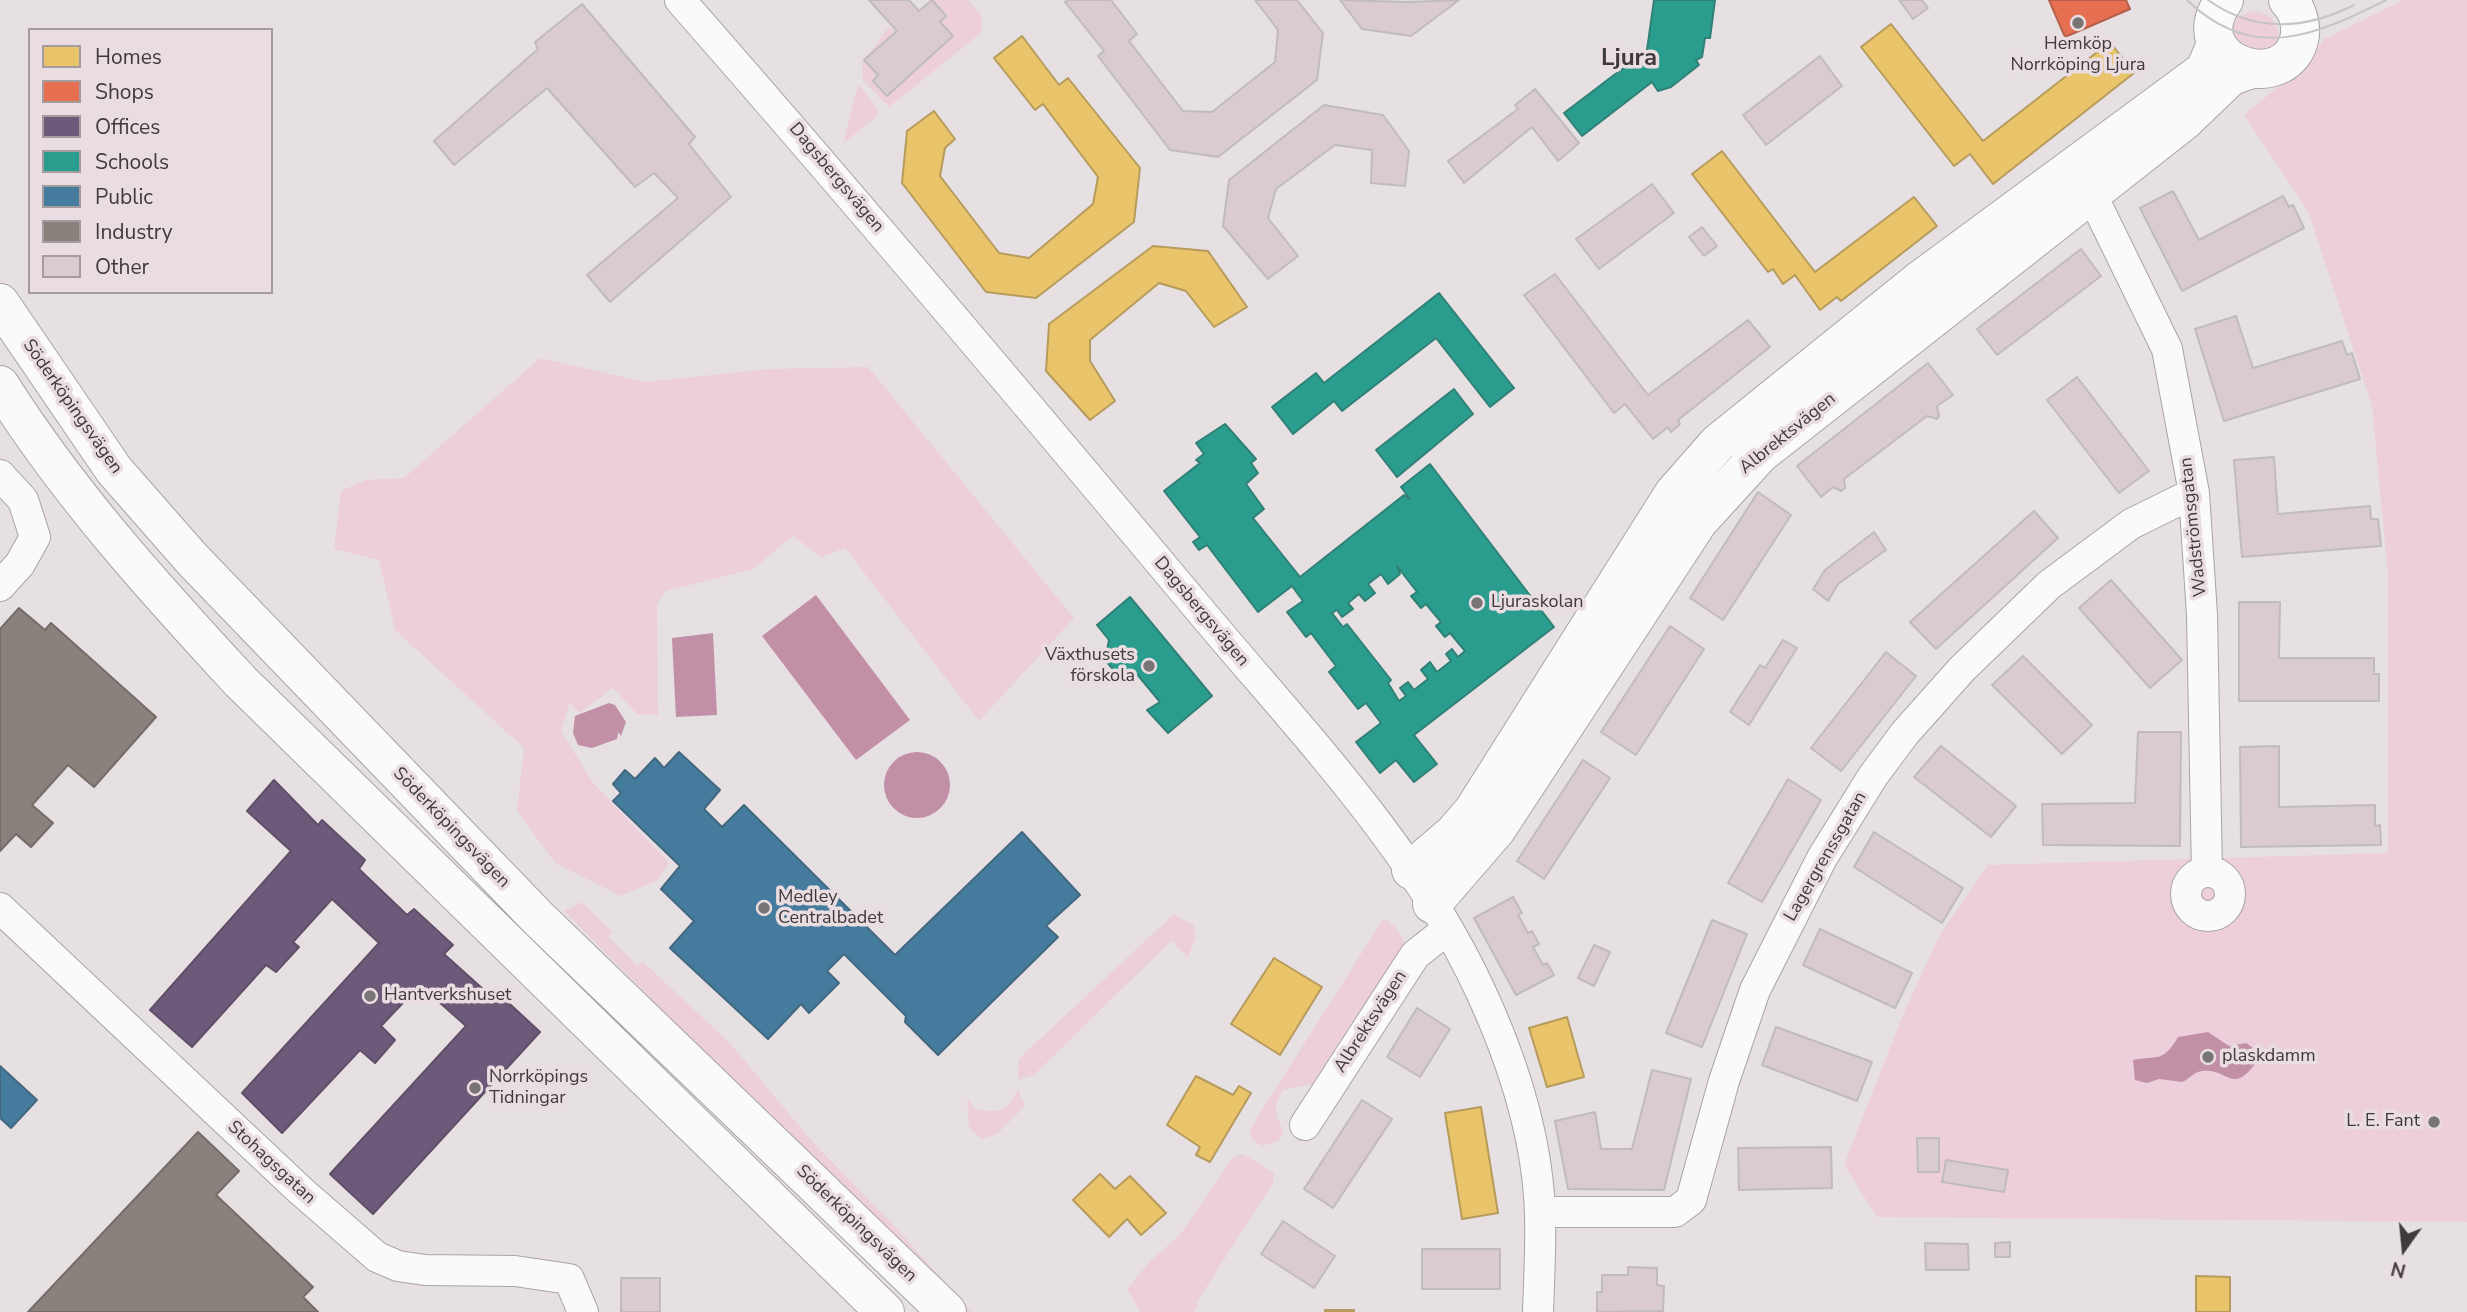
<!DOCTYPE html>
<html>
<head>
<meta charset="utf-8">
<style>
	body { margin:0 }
	#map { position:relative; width:2467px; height:1312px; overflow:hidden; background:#e6e0e3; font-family:"Nunito Sans",sans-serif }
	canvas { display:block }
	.legend { position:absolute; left:28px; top:28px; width:245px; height:266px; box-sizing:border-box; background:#e9dde2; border:2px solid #a59ca0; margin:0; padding:9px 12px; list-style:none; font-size:21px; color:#3f3b3d }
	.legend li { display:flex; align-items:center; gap:14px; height:35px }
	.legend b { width:35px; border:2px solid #a59ca0 }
	.north { position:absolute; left:2369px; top:1214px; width:70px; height:70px; -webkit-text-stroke:5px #e9dde2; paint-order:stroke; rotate:195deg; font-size:19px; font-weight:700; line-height:28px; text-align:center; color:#3f3b3d }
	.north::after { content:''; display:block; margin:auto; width:24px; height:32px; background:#3f3b3d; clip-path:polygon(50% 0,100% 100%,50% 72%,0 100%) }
</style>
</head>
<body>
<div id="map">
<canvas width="2467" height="1312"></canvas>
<ul class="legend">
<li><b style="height:19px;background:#e9c46a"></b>Homes</li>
<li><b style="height:19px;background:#e76f51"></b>Shops</li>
<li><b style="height:19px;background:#6d597a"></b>Offices</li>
<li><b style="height:19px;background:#2a9d8f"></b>Schools</li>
<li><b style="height:19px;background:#457b9d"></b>Public</li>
<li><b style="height:19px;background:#8a817c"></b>Industry</li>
<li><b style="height:19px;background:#dacad1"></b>Other</li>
</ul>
<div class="north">N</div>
</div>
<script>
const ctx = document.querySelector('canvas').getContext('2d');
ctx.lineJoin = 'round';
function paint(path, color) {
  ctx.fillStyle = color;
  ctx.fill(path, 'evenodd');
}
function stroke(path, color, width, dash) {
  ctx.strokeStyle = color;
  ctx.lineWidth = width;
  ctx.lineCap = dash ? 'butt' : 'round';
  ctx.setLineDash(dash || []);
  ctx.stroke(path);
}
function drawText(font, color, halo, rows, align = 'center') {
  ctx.font = font + ' "Nunito Sans",sans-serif';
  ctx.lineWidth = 7;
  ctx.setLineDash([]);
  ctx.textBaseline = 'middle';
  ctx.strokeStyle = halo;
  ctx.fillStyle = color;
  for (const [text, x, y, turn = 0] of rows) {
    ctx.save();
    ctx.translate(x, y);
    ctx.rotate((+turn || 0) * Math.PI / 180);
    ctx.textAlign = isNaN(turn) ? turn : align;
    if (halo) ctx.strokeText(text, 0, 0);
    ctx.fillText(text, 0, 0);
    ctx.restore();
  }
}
paint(new Path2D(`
	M932,0H968L982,16L981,33L889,107L863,80L862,63L889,27L897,31L865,60L878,75L873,81L887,96L946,16Z
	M2403,0H2467V1222L1877,1217L1844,1165L1902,1017L1940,934L1988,865L2388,853V575L2372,406L2308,211L2244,115L2302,67L2324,39Z
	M2253,11C2272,13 2282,26 2278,45L2252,61L2230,31L2238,17Z
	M858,84L877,108L878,115L843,144Z
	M540,358L645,382L769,369L868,367L1074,618L979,721L845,548L821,557L793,536L753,569L666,591L657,604L658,715L637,714L613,688L580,713L570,703L561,731L593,783L669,863L658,880L621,896L555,863L517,811L524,748L395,630L379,560L334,549L341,491L366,480L404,478Z
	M582,902L613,933L608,937L637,965L643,962L730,1043L811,1140L901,1233L971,1312H962L564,911Z
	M1174,914L1194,926L1196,937L1188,957L1171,941L1034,1075L1018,1080L1019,1059L1027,1051Z
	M1388,920L1398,930L1405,945L1316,1083L1283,1090C1272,1107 1275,1114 1284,1132L1278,1141L1263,1146L1253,1141L1250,1131L1257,1118L1382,921Z
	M1018,1088L1025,1106L997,1134L981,1139L969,1128L967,1099L976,1109C998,1115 1010,1109 1018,1088Z
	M1243,1154L1274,1173L1273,1183L1200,1297L1194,1312H1140L1127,1289L1151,1260L1180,1235L1232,1158Z`), '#eccfdb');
paint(new Path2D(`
	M816,595L910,720L856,760L762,636Z
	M713,633L717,715L676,717L672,638Z
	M609,703L615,705L626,722L621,736L618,732L617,739L592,748L578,745L573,733L575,716Z
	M884 785a33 33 0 1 1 66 0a33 33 0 1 1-66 0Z
	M2208,1032L2229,1046L2246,1043L2252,1047L2255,1064C2232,1095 2228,1068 2202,1071C2193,1072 2190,1079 2182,1082L2159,1079L2147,1083L2135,1080L2133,1060C2158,1055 2163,1063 2178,1037Z`), '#c290a6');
const homes = new Path2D(`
	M1891,24L1983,141L2110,42L2134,73L1993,184L1970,154L1954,166L1861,47Z
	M1022,36L1059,85L1068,78L1140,168L1134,222L1036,298L986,292L902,183L907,131L934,111L955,139L945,148L940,176L999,253L1029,258L1093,204L1098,177L1043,104L1035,110L994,58Z
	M1722,151L1815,272L1914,197L1937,226L1841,301L1837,297L1820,310L1795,275L1783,284L1773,269L1768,272L1692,174Z
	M1153,246L1208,251L1247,307L1214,327L1186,291L1159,283L1090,340V361L1115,401L1090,420L1046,371L1049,324Z
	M1274,958L1322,987L1280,1055L1231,1024Z
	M1567,1017L1584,1077L1547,1087L1529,1028Z
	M1196,1076L1233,1095L1239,1086L1251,1093L1210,1162L1196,1155L1200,1147L1167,1125Z
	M1481,1107L1498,1213L1462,1219L1445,1113Z
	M1100,1174L1115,1189L1130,1176L1166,1213L1141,1235L1127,1219L1109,1237L1073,1200Z
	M2196,1276L2230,1277V1312H2196Z
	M1325,1310H1354V1312H1325Z`);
paint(homes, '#e9c46a');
stroke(homes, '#b69b5c', 2);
const shops = new Path2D(`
	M2049,0H2126L2130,9L2065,37Z`);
paint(shops, '#e76f51');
stroke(shops, '#b55f4b', 2);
const offices = new Path2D(`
	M274,780L318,825L322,820L365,860L359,869L407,915L414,909L453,945L444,954L494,999L499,994L540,1032L373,1214L330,1174L466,1026L420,985L381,1026L395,1040L375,1063L360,1050L282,1133L242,1093L379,943L332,899L293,942L299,947L276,972L266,965L192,1047L150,1010L291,851L247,811Z`);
paint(offices, '#6d597a');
stroke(offices, '#5f5068', 2);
const schools = new Path2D(`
	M1654,0H1715L1710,38H1705L1702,57L1696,60L1699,65L1671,87L1658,91L1652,82L1582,136L1564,113L1647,50Z
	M1439,293L1514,388L1490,407L1436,338L1342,411L1334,401L1293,434L1272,407L1316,373L1324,383Z
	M1454,389L1473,414L1397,477L1376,450Z
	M1225,424L1256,459L1251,463L1258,473L1246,484L1264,509L1253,518L1300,577L1404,495L1410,499L1401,487L1430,464L1554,627L1414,735L1437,764L1414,782L1396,760L1380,773L1356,742L1381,723L1366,703L1358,709L1329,672L1336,666L1311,633L1306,637L1287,612L1303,601L1292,586L1258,612L1207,545L1199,550L1193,542L1200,537L1164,491L1200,463L1196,460L1204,454L1196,443ZM1397,566L1417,592L1411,596L1421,608L1426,604L1441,622L1436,626L1445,637L1450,633L1465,651L1458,657L1452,649L1446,654L1451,661L1437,672L1430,662L1421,670L1428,679L1414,690L1408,682L1400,688L1406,696L1399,701L1388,683L1391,680L1347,624L1343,627L1332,613L1337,610L1342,617L1353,609L1348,603L1359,594L1365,601L1375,593L1368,584L1381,574L1388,584L1400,574Z
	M1130,597L1212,696L1168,733L1147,710L1160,702L1136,673L1123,681L1105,660L1109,640L1097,625Z`);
paint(schools, '#2a9d8f');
stroke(schools, '#308076', 2);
const public = new Path2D(`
	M679,752L720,790L704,809L722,827L744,805L895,955L1022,832L1080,895L1046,926L1058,937L938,1055L905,1022L906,1016L844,954L827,971L839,983L809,1013L801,1004L768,1039L670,948L694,921L661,889L680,866L613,801L621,793L613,784L625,770L635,779L655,758L664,768Z
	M0,1066L37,1100L11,1128L0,1118Z`);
paint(public, '#457b9d');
stroke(public, '#436880', 2);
const industry = new Path2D(`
	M19,608L45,630L51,623L156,717L94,787L68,765L32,805L53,823L31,847L16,834L0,851V629Z
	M198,1132L239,1171L216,1195L313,1287L303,1297L318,1312H28Z`);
paint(industry, '#8a817c');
stroke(industry, '#746c69', 2);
const building = new Path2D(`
	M869,0H909L919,11L932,0L946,16L940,22L953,36L887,96L873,81L878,75L864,60L897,31Z
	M1068,0H1111L1137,34L1129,41L1183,111L1212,112L1275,62L1278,30L1255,0H1297L1323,33L1317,80L1218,157L1170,150L1098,56L1104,51L1065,2Z
	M1340,0L1407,2L1459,0L1411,36L1362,29Z
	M1899,0H1922L1928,8L1913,19Z
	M582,4L695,137L689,144L731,197L610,302L587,275L678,198L654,173L635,187L547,88L454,165L434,141L538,49L535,42Z
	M1820,56L1842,86L1766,145L1743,115Z
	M1535,89L1579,143L1558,161L1532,127L1464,183L1448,161L1518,109L1515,105Z
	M1324,105L1383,115L1409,151L1405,186L1371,183L1372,150L1335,145L1276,189L1268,218L1298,256L1268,279L1223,226L1229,180Z
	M1652,184L1674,213L1599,269L1576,239Z
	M2173,191L2199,240L2283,196L2289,207L2293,205L2304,228L2182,291L2140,208Z
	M1702,227L1717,246L1704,256L1689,237Z
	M2081,249L2101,276L1997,355L1977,329Z
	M1555,274L1648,395L1748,320L1770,347L1678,420L1680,424L1671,432L1668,427L1653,439L1625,404L1614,413L1524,295Z
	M2236,316L2253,368L2342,341L2347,355L2352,353L2360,379L2224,421L2195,329Z
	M1928,363L1953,395L1937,406L1939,416L1937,419L1927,416L1844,479L1845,488L1841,491L1833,487L1821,497L1797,466Z
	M2077,377L2149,471L2119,493L2047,400Z
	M2274,457L2278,514L2370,506L2371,519H2378L2381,546L2242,557L2234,460Z
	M1758,492L1791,515L1723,620L1690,598Z
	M2034,511L2058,538L1936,649L1910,622Z
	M1874,532L1886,550L1838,584L1828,601L1813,589L1825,570Z
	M2111,580L2182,660L2150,688L2079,608Z
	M2239,602H2280L2279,658H2374V674H2379V701H2239Z
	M1670,626L1704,649L1636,755L1601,732Z
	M1783,640L1797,648L1749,725L1730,712L1760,665L1765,668Z
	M1886,652L1916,676L1841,771L1811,748Z
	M2023,656L2092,725L2062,754L1992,685Z
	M2138,732H2181L2180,846L2043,845L2042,804L2135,803Z
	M1941,746L2016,806L1991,837L1914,777Z
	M2279,746V807L2375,805V826L2380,825L2381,845L2241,847L2240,747Z
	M1583,760L1610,778L1544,879L1517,861Z
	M1788,779L1821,800L1762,902L1728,883Z
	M1874,832L1963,888L1942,923L1854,867Z
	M1513,897L1522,913L1518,915L1528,933L1532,931L1539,944L1533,947L1543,965L1547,963L1554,975L1516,995L1474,918Z
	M1712,920L1747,934L1702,1047L1666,1033Z
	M1820,929L1912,973L1895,1008L1803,965Z
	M1594,945L1610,952L1594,986L1578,978Z
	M1417,1008L1450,1029L1420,1077L1387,1057Z
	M1776,1027L1872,1062L1857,1101L1762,1065Z
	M1652,1070L1691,1079L1664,1190L1568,1189L1555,1121L1595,1112L1601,1149H1632Z
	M1362,1100L1392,1119L1333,1208L1304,1189Z
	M1917,1138H1939V1172H1918Z
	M1831,1147L1832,1188L1739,1190L1738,1148Z
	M1946,1160L2008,1170L2004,1192L1942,1182Z
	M1283,1221L1335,1256L1314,1288L1261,1254Z
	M2010,1242V1257H1995V1243Z
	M1925,1243L1968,1244L1969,1270H1926Z
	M1422,1249H1500V1289H1422Z
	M1628,1267L1657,1268V1285L1664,1286L1663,1311L1597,1312V1292H1602V1275H1628Z
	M621,1278H660V1312H621Z`);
paint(building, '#dacad1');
stroke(building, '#c0bbbd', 2);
const minor = new Path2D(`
	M680,0C854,198 1024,400 1193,602C1295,725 1412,843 1480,990C1512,1059 1538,1139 1540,1215C1541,1247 1539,1280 1538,1312
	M2083,177L2167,349L2194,493L2202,615L2207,872
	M0,475L23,500L35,537L20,564L0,586
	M2186 894a22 22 0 1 1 44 0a22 22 0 1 1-44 0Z
	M0,908L301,1191L377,1257L398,1266L425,1270L515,1271L569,1279L583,1312
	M1305,1125L1415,955L1448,929
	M1540,1212H1675L1691,1200L1724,1081L1755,990L1822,858L1873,776L1905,733L1962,669L2049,585L2131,524L2194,493`);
const major = new Path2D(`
	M2224,0C2179,63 2290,99 2300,35C2301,22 2297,9 2288,0
	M0,303L114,470L192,559L538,918L947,1312
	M0,385C68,493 154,588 240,681L885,1312
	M1411,870L1453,834L1473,811L1674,493L1718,443L1920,280L2205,70L2216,44
	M1432,904L1496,830L1698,522L1760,454L2184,121L2231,76L2252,69`);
stroke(minor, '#a8a4a5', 32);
stroke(major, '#a8a4a5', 40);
stroke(minor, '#fbfafb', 30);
stroke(major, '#fbfafb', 38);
stroke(new Path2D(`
	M2187,0C2253,64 2316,35 2386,0
	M2208,0C2254,33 2305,30 2354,5`), '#c6c5c5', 2);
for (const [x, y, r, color] of [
	[2078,23,7,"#797577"],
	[1477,603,7,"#797577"],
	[1149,666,7,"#797577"],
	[764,908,7,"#797577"],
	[370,996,7,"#797577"],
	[2208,1057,7,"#797577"],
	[475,1088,7,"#797577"],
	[2434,1122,7,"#797577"]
]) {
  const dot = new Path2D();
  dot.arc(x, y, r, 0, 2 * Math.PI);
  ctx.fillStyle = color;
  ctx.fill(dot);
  stroke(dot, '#e9dde2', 2.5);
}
drawText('18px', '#3f3b3d', '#e9dde2', [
	["Hemköp",2078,45,"center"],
	["Norrköping Ljura",2078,66,"center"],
	["Ljuraskolan",1491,603],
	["Växthusets",1135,656,"right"],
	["förskola",1135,677,"right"],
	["Medley",778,898],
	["Centralbadet",778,919],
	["Hantverkshuset",384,996],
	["plaskdamm",2222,1057],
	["Norrköpings",489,1078],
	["Tidningar",489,1099],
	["L. E. Fant",2420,1122,"right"]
], 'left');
drawText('18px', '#3f3b3d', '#e9dde2', [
	["Dagsbergsvägen",836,178,50],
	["Söderköpingsvägen",72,407,55],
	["Albrektsvägen",1788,434,-39],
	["Wadströmsgatan",2194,527,-96],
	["Dagsbergsvägen",1201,612,50],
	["Söderköpingsvägen",451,828,46],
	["Lagergrenssgatan",1826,857,-60],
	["Albrektsvägen",1371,1022,-57],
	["Stohagsgatan",271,1163,43],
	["Söderköpingsvägen",856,1224,44]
]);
drawText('bold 24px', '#3f3b3d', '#e9dde2', [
	["Ljura",1629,59]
]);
</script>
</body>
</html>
